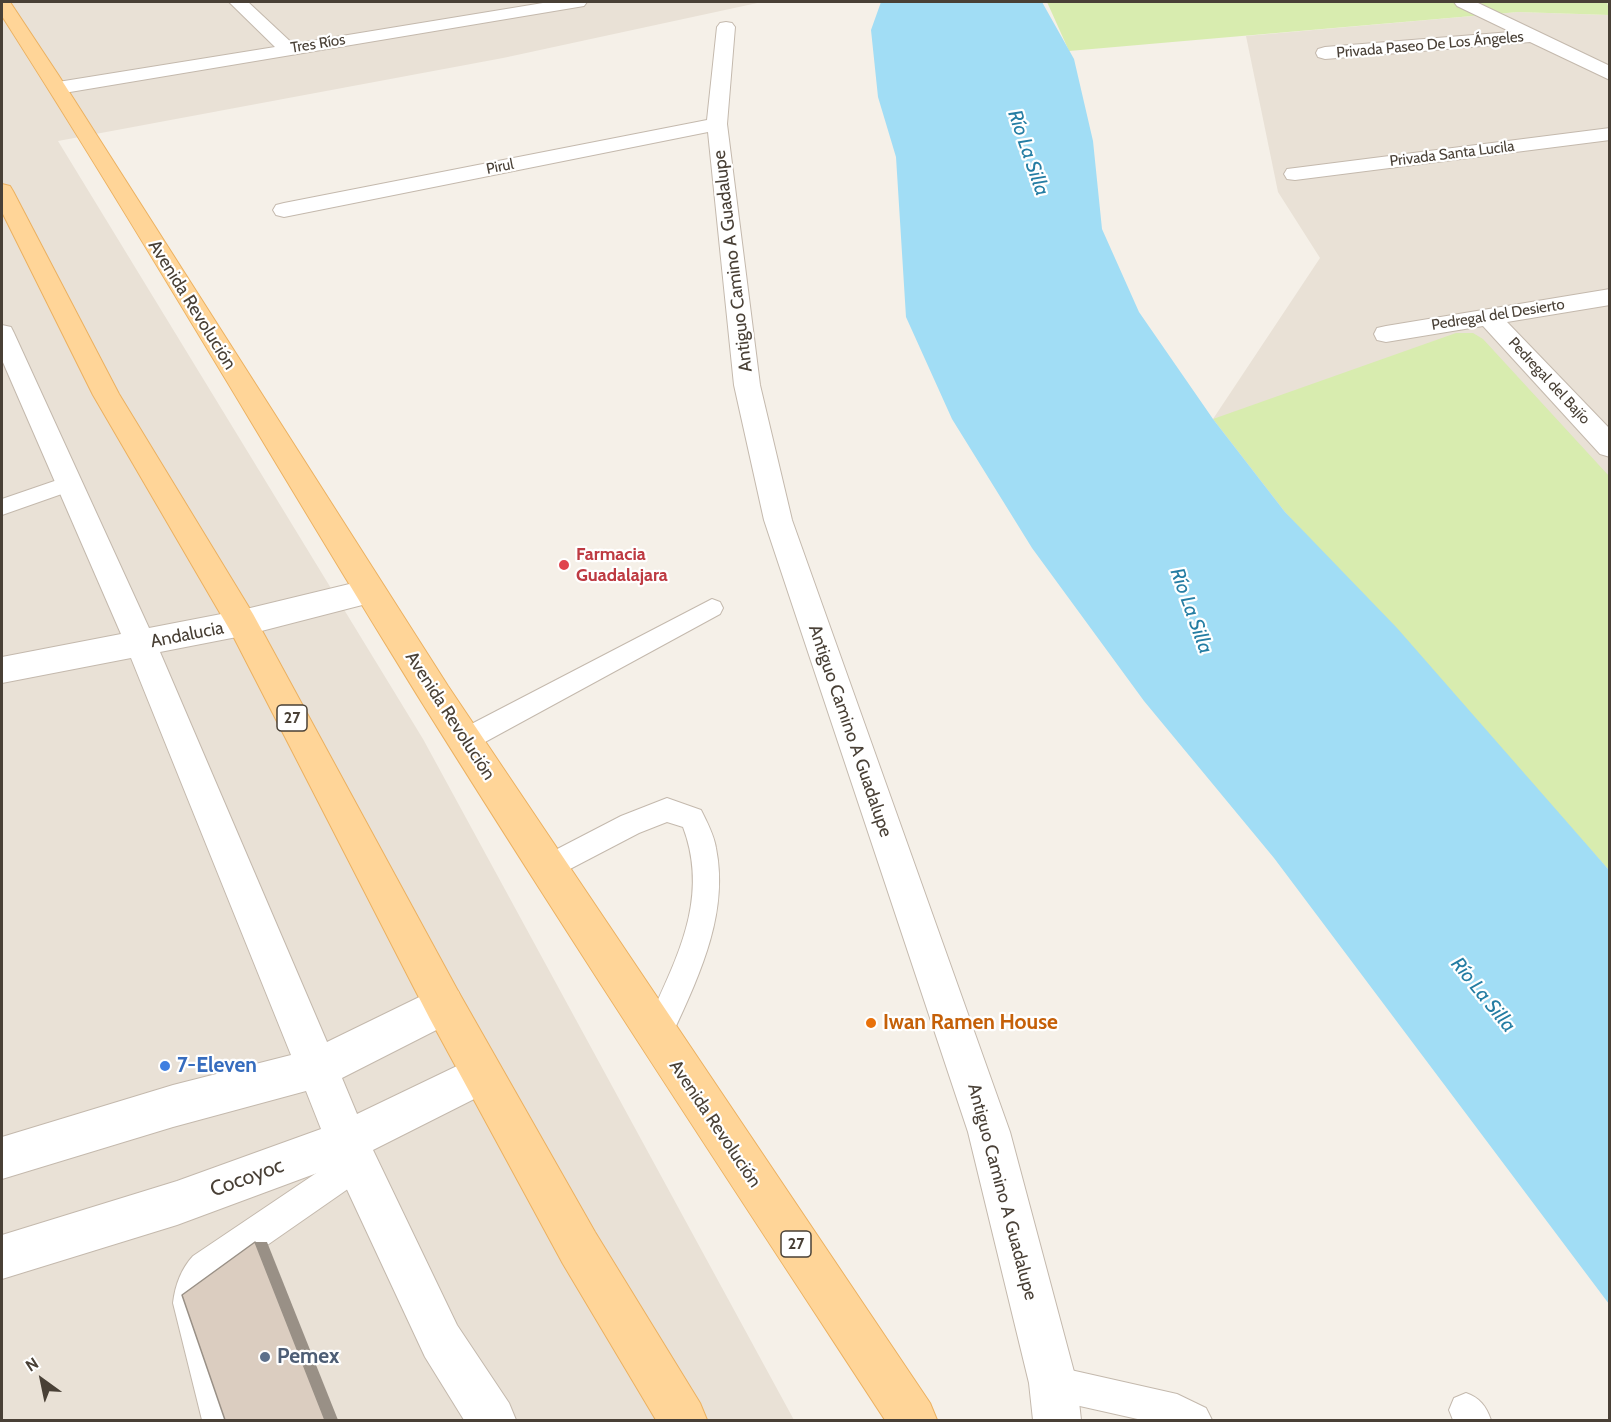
<!DOCTYPE html>
<html>
<head>
<meta charset="utf-8">
<style>
	body { margin:0 }
	#map { position:relative; width:1611px; height:1422px; overflow:hidden; background:#f5f0e8; font-family:Cabin,sans-serif }
	canvas { display:block }
	.frame { position:absolute; inset:0; border:3px solid #494036; pointer-events:none }
	.north { position:absolute; left:12px; top:1350px; width:60px; height:60px; -webkit-text-stroke:4px #fff; paint-order:stroke; rotate:327deg; font-size:16px; font-weight:700; line-height:24px; text-align:center; color:#494036 }
	.north::after { content:''; display:block; margin:auto; width:21px; height:27px; background:#494036; clip-path:polygon(50% 0,100% 100%,50% 72%,0 100%) }
</style>
</head>
<body>
<div id="map">
<canvas width="1611" height="1422"></canvas>
<div class="frame"></div>
<div class="north">N</div>
</div>
<script>
const ctx = document.querySelector('canvas').getContext('2d');
ctx.lineJoin = 'round';
function paint(path, color) {
  ctx.fillStyle = color;
  ctx.fill(path, 'evenodd');
}
function stroke(path, color, width, dash) {
  ctx.strokeStyle = color;
  ctx.lineWidth = width;
  ctx.lineCap = dash ? 'butt' : 'round';
  ctx.setLineDash(dash || []);
  ctx.stroke(path);
}
function drawText(font, color, halo, rows, align = 'center') {
  ctx.font = font + ' Cabin,sans-serif';
  ctx.lineWidth = 4.5;
  ctx.setLineDash([]);
  ctx.textBaseline = 'middle';
  ctx.strokeStyle = halo;
  ctx.fillStyle = color;
  for (const [text, x, y, turn = 0] of rows) {
    ctx.save();
    ctx.translate(x, y);
    ctx.rotate((+turn || 0) * Math.PI / 180);
    ctx.textAlign = isNaN(turn) ? turn : align;
    if (halo) ctx.strokeText(text, 0, 0);
    ctx.fillText(text, 0, 0);
    ctx.restore();
  }
}
paint(new Path2D(`
	M2,2H762L503,58L58,141L423,739L794,1420H2Z
	M1518,12L1609,15V870L1285,512L1213,419L1320,258L1278,192L1246,36Z`), '#e9e1d6');
paint(new Path2D(`
	M1047,2H1607L1610,15L1518,12L1069,51Z
	M1456,333H1473L1483,339L1609,476V870L1285,512L1213,419Z`), '#d8ecaf');
paint(new Path2D(`
	M881,2H1042L1074,59L1093,141L1102,229L1139,312L1213,419L1285,512L1397,628L1609,870V1304L1274,858L1144,701L1032,548L952,419L906,317L896,157L878,97L871,30Z`), '#a1ddf5');
const lane = new Path2D(`
	M69,476L76,479L79,484L76,489L2,515V499Z
	M712,599L720,602L723,608L720,614L474,748L465,751L456,748L453,740L456,732Z
	M667,798L701,810C707,822 714,835 716,848C730,918 695,984 667,1046L657,1051L647,1046L642,1036C671,967 712,904 683,827L667,822L639,833L547,881L538,877L534,868L538,859L621,816Z
	M357,1148L368,1153L373,1164L368,1175L217,1280L208,1290L207,1303L237,1420H202L173,1303C175,1286 181,1269 193,1256L346,1153Z
	M1053,1366L1177,1394L1206,1408L1212,1420H1142L1053,1400L1041,1395L1036,1383L1041,1371Z
	M1466,1393C1480,1398 1486,1406 1491,1420H1453L1449,1410L1454,1398Z`);
const street = new Path2D(`
	M229,2H248L293,44L549,2H587L584,6L578,7L58,94L51,92L48,88L51,84L58,82L275,47Z
	M1454,2H1476L1610,66V80L1530,42L1325,59L1318,57L1316,53L1318,49L1325,47L1511,32L1457,6Z
	M726,22L732,23L735,27L727,124L760,385L792,520L1010,1132L1077,1383L1081,1420H1033L1029,1383L968,1132L764,520L734,385L708,132L284,217L276,215L273,210L276,205L284,203L707,120L717,27L720,23Z
	M1610,128V140L1295,180L1287,179L1284,174L1287,169L1295,168Z
	M1610,289V305L1507,322L1610,429V457L1600,454L1483,326L1386,342L1377,340L1374,334L1377,328L1386,326Z
	M2,325L11,327L14,333L149,628L242,610L370,579L381,582L385,591L381,600L370,603L242,636L160,652L327,1042L444,985L458,991L464,1005L458,1019L342,1078L357,1114L482,1054L496,1060L502,1074L496,1088L373,1150L457,1325L509,1403L516,1420H464L425,1357L336,1166L177,1225L2,1279V1235L177,1181L321,1129L306,1091L173,1127L2,1179V1137L173,1085L291,1055L131,658L2,683V657L121,634L2,360Z`);
const primary = new Path2D(`
	M2,2H10L59,76L448,686L930,1403L937,1420H885C730,1183 574,946 424,706C282,477 147,243 2,16Z
	M2,184L10,186L13,191L119,394L253,614L458,991L595,1232L700,1403L707,1420H656L563,1264L430,1019L231,632L93,395L2,212Z`);
stroke(lane, '#c4b9ad', 2);
stroke(street, '#c4b9ad', 2);
stroke(primary, '#ecb160', 2);
paint(lane, '#fff');
paint(street, '#fff');
paint(primary, '#ffd598');
paint(new Path2D(`
	M255,1242H267L338,1420H325Z`), '#999086');
const building = new Path2D(`
	M255,1242L325,1420H225L182,1295Z`);
paint(building, '#dbcdc0');
stroke(building, '#999086', 1.5);
for (const [x, y, r, color] of [
	[564,565,6,"#e0444e"],
	[871,1023,6,"#e8710a"],
	[165,1066,6,"#3f7fe0"],
	[265,1357,6,"#5c6f8a"]
]) {
  const dot = new Path2D();
  dot.arc(x, y, r, 0, 2 * Math.PI);
  ctx.fillStyle = color;
  ctx.fill(dot);
  stroke(dot, '#fff', 2);
}
drawText('15px', '#494036', '#fff', [
	["Tres Ríos",318,44,-9],
	["Privada Paseo De Los Ángeles",1430,45,-5],
	["Privada Santa Lucila",1452,154,-7],
	["Pirul",500,167,-11],
	["Pedregal del Desierto",1498,315,-9],
	["Pedregal del Bajío",1549,381,47]
]);
for (const [x, y, w] of [
	[292,718,30],
	[796,1244,30]
]) {
  const box = new Path2D();
  box.roundRect(x - w / 2, y - 13, w, 26, 4.5);
  ctx.fillStyle = '#fff';
  ctx.fill(box);
  stroke(box, '#494036', 1.5);
}
drawText('bold 16px', '#494036', null, [
	["27",292,718],
	["27",796,1244]
]);
drawText('18px', '#494036', '#fff', [
	["Antiguo Camino A Guadalupe",733,261,-97],
	["Avenida Revolución",192,305,58],
	["Andalucia",187,635,-11],
	["Avenida Revolución",450,716,57],
	["Antiguo Camino A Guadalupe",850,731,71],
	["Avenida Revolución",715,1124,56],
	["Antiguo Camino A Guadalupe",1002,1192,75]
]);
drawText('bold 18px', '#be3a42', '#fff', [
	["Farmacia",576,555],
	["Guadalajara",576,576]
], 'left');
drawText('italic 20px', '#247da3', '#fff', [
	["Río La Silla",1028,153,71],
	["Río La Silla",1191,611,70],
	["Río La Silla",1483,995,51]
]);
drawText('bold 21px', '#c56008', '#fff', [
	["Iwan Ramen House",883,1023]
], 'left');
drawText('bold 21px', '#366cbe', '#fff', [
	["7-Eleven",177,1066]
], 'left');
drawText('21px', '#494036', '#fff', [
	["Cocoyoc",247,1178,-20]
]);
drawText('bold 21px', '#4e5e75', '#fff', [
	["Pemex",277,1357]
], 'left');
</script>
</body>
</html>
